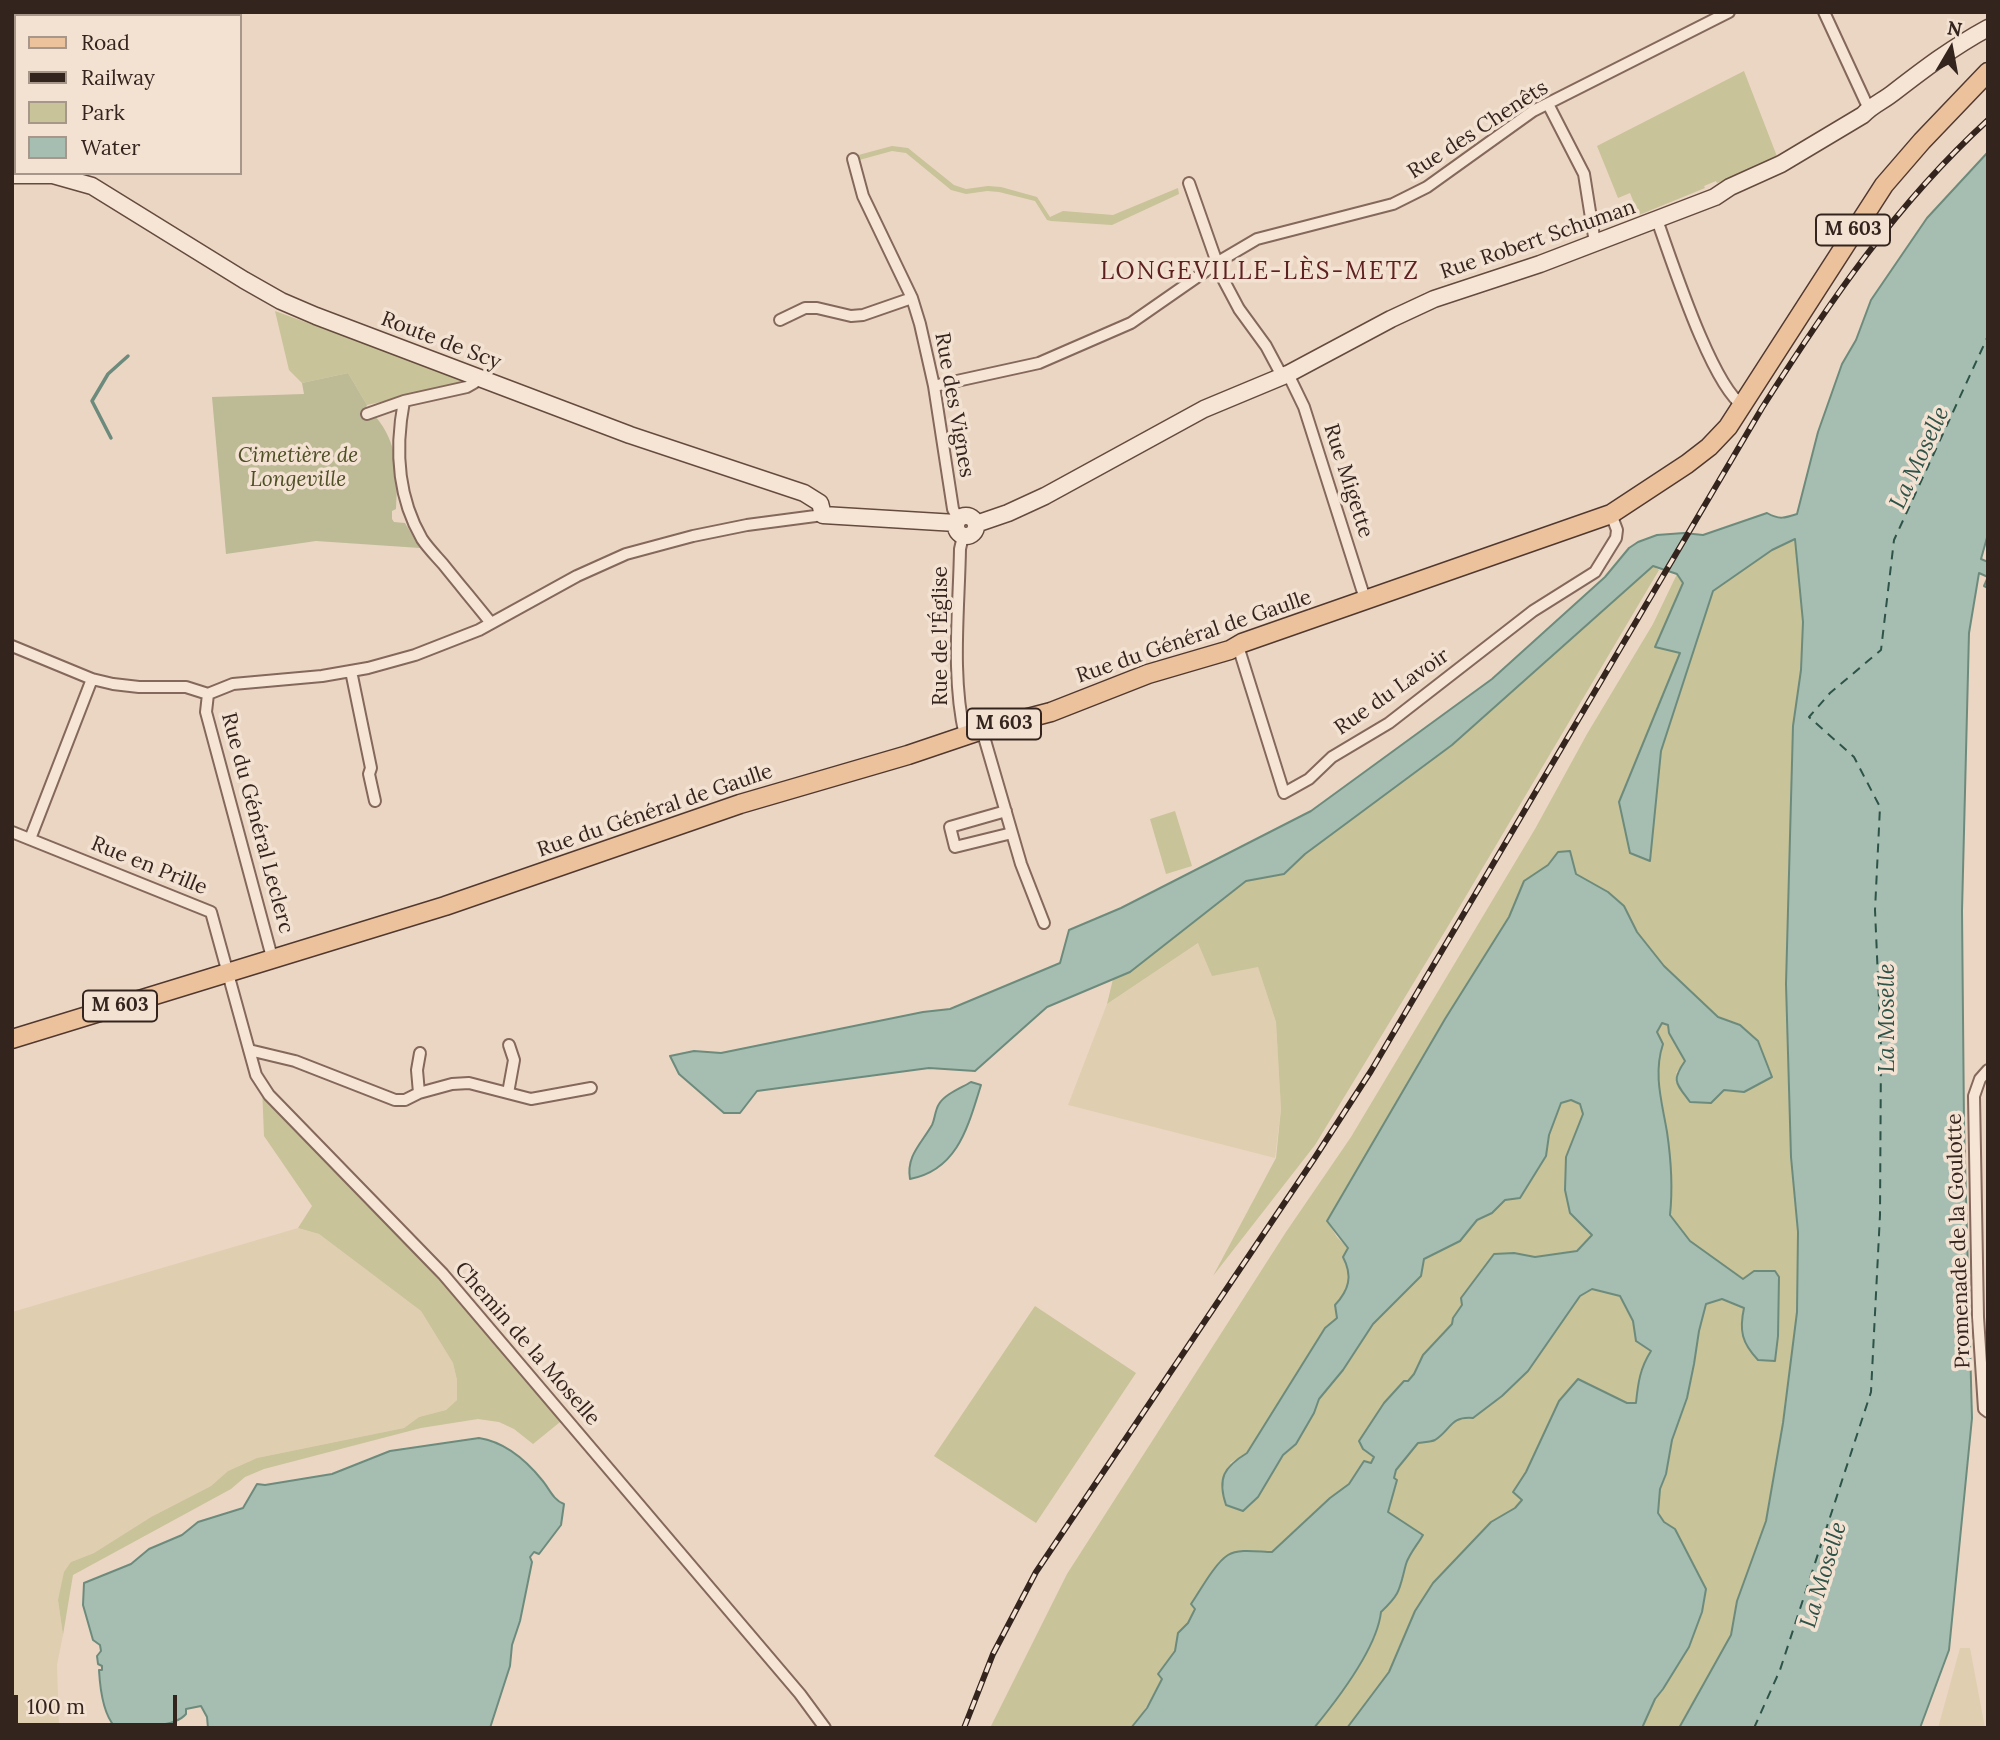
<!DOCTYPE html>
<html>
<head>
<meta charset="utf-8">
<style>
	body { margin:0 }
	#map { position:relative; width:2000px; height:1740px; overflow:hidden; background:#ebd6c3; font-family:Lora,serif }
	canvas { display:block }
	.frame { position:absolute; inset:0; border:14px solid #34241e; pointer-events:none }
	.legend { position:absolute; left:14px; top:14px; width:228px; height:161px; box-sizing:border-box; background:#f3e2d2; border:2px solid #a7968a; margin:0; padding:9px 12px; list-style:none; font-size:21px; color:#34241e }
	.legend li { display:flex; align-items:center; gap:14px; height:35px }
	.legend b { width:35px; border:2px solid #a7968a }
	.north { position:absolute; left:1916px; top:14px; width:70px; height:70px; -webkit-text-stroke:5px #f3e2d2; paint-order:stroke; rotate:10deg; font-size:19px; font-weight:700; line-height:28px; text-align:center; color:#34241e }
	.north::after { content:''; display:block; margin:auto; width:24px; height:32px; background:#34241e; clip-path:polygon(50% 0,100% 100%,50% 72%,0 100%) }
	.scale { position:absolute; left:14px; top:1695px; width:163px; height:32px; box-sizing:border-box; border:4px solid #34241e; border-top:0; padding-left:9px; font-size:21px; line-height:24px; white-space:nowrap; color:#34241e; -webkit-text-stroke:5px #f3e2d2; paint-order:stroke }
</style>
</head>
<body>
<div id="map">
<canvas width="2000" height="1740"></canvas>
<div class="frame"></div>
<ul class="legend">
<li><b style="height:9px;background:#ecc29d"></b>Road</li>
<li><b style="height:9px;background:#34241e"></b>Railway</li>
<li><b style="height:19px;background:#c8c398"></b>Park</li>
<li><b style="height:19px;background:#a5beb1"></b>Water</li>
</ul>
<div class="north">N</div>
<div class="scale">100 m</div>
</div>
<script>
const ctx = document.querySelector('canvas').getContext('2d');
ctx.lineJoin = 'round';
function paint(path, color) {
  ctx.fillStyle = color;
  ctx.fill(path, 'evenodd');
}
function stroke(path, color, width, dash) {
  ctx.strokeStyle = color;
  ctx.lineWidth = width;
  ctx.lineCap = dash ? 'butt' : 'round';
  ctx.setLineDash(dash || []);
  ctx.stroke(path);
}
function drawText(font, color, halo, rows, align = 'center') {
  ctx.font = font + ' Lora,serif';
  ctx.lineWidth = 7;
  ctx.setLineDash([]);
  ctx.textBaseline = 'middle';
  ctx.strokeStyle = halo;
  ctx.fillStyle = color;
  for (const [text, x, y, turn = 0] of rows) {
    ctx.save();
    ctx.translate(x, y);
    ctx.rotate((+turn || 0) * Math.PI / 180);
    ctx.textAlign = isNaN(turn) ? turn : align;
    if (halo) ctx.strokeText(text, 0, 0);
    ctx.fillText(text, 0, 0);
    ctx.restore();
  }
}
paint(new Path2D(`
	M1198,943L1258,967L1276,1022L1281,1109L1275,1158L1068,1105L1107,1004Z
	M298,1228L319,1234L421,1311L453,1363L457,1380V1400L446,1410L419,1417L404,1428L257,1458L228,1471L211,1486L151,1517L94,1553L71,1562L58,1600L63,1635L57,1665L59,1727L12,1728V1312Z
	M1960,1648H1970L1985,1728H1938Z`), '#e0ceb1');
paint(new Path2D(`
	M1744,71L1778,159L1717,183L1716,181L1704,186L1705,188L1639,215L1630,193L1618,198L1597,146Z
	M892,146L908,148L954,185L966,189L988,186L1001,187L1037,197L1050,217L1063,211L1113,215L1178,188L1179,194L1112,225L1051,221L1047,220L1035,201L999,192L987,191L966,194L951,190L906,153L892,151L852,162L851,157Z
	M275,311L464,380L462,384L367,405L348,373L302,383L289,370Z
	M1795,539L1803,622L1786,984L1791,1157L1798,1232L1797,1312L1783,1423L1766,1521L1737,1601L1731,1635L1679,1728H1642L1655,1699L1663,1689L1688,1557L1675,1529L1664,1522L1658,1513L1660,1489L1666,1474L1672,1440L1687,1398L1694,1364L1699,1331L1706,1304L1722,1299L1745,1308L1775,1360L1778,1336L1779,1277L1743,1279L1690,1241L1670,1215C1673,1187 1671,1159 1667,1132C1662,1102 1653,1074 1663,1044L1657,1032L1662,1023L1668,1025L1669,1033L1685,1061L1676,1073L1724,1090L1744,1092L1771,1077L1770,1069L1740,1025L1718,1017L1664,966L1637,932L1624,906L1608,892L1576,874L1570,851L1558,852L1548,865L1524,882L1509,917L1445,1019L1327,1221L1337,1237L1348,1248L1343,1257C1353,1276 1349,1290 1335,1305L1338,1318L1325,1328L1247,1453L1230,1463L1258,1497L1283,1455L1296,1443L1314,1413L1319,1399L1343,1370L1373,1324L1421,1276L1424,1259L1460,1241L1477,1220L1492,1213L1546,1156L1549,1135L1561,1103L1571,1100L1580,1104L1583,1114L1566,1157L1584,1226L1592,1235L1577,1251L1535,1257L1514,1253L1494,1254L1461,1298L1462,1305L1453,1318L1452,1324L1423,1355L1414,1374L1384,1403L1360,1441L1363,1449L1374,1457L1371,1463L1364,1462L1349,1484L1330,1498L1272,1552L1246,1551L1229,1555L1207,1579L1188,1623L1178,1633L1175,1651L1158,1673L1162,1679L1137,1723L1131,1728H990L1067,1574L1286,1232L1351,1137L1535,829L1587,734L1653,624L1677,574L1683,583L1655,647L1680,653L1619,802L1650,860L1661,751L1713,591L1772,550Z
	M1653,566L1659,570L1450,923L1315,1145L1213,1276L1276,1158L1281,1109L1276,1022L1258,967L1212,976L1198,943L1107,1004L1113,979L1130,972L1246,881L1284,874L1305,854L1452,745Z
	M1175,811L1192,866L1166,874L1150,819Z
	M262,1086L443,1274L565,1418L533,1444L514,1429L499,1422L478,1419L421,1428L264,1469L245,1477L231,1489L73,1575L63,1635L58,1600L64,1572L71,1562L94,1553L151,1517L211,1486L228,1471L257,1458L404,1428L419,1417L446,1410L457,1400V1380L453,1363L421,1311L319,1234L298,1228L312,1206L264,1136Z
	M1592,1289L1620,1296L1633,1322L1636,1340L1651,1351C1639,1368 1638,1384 1637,1404L1627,1403L1604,1391L1549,1426L1526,1472L1513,1492L1523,1500L1515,1508L1491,1522L1433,1583L1415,1611L1389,1672L1347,1728H1314C1336,1700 1377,1647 1381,1612C1401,1594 1399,1590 1406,1565C1409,1555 1417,1544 1423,1536L1388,1512L1396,1481L1394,1478L1396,1470L1418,1443C1423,1442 1431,1442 1435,1439C1451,1430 1450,1416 1473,1418L1502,1396L1528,1371L1580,1296Z
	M1035,1306L1136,1373L1036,1523L934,1456Z`), '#c8c398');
paint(new Path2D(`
	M348,373L367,405L365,410L369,417L375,416C399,444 398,474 396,509L392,511V519L394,522L405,523L420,548L316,541L226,554L212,397L304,394L302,383Z`), '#bdba96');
const water = new Path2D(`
	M1988,152V534L1981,559L1988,562V588L1984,586L1988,577L1979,573L1969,633L1962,911L1964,1124L1972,1418L1949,1650L1920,1728H1679L1731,1635L1737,1601L1766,1521L1783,1423L1797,1312L1798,1232L1791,1157L1786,984L1793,726L1801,670L1803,622L1795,539L1772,550L1713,591L1661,751L1650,861L1630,853L1619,802L1680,653L1655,647L1683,583L1677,574L1653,566L1452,745L1305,854L1284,874L1246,881L1130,972L1047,1007L975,1071L929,1068L757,1091L740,1113H724L679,1074L670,1056L694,1051L721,1053L923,1012L950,1009L1060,963L1069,930L1121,908L1311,811L1492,679L1605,577L1629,548L1638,542L1657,535L1684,533L1703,535L1767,513C1779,520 1785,518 1797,514L1818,432L1842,364L1856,340L1871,300L1927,218Z
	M1570,851L1576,874L1608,892L1624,906L1637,932L1664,966L1718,1017L1740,1025L1758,1041L1772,1077L1744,1092L1724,1090L1711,1103L1690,1102C1676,1083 1671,1081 1685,1061L1669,1033L1668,1025L1662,1023L1657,1032L1663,1044C1653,1074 1662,1102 1667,1132C1671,1159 1673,1187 1670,1215L1690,1241L1743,1279L1754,1271H1775L1779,1277L1778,1336L1775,1361L1758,1360C1742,1343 1739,1331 1744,1308L1722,1299L1706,1304L1699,1331L1694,1364L1687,1398L1672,1440L1666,1474L1660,1489L1658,1513L1664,1522L1675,1529L1706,1589L1702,1612L1689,1647L1663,1689L1655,1699L1642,1728H1347L1389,1672L1415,1611L1433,1583L1491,1522L1515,1508L1522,1500L1513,1492L1526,1472L1559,1401L1578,1379L1627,1403H1636C1638,1383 1640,1368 1651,1351L1636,1341L1633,1321L1620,1296L1592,1289L1580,1296L1528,1371L1502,1396L1473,1418C1450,1416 1451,1430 1435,1440C1431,1442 1423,1442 1418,1443L1396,1470L1394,1478L1397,1480L1388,1512L1423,1535C1418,1544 1409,1554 1406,1564C1399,1590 1401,1593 1381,1612C1377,1648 1337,1700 1314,1728H1131L1147,1708L1162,1679L1158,1674L1175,1651L1178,1633L1188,1623L1195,1609L1191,1604C1200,1591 1215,1563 1228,1555C1239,1548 1260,1552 1272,1552L1330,1498L1349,1484L1364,1461L1371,1463L1374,1457L1363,1449L1359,1441L1384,1403L1404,1381H1408L1414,1374L1423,1355L1452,1324L1453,1318L1462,1305L1461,1298L1494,1254L1514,1253L1535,1257L1577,1251L1592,1235L1570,1213L1565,1190L1566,1157L1583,1114L1580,1104L1571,1100L1561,1103L1549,1135L1546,1156L1520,1198L1505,1200L1492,1213L1477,1220L1460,1241L1424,1259L1421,1276L1373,1324L1343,1370L1319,1399L1314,1413L1296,1444L1283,1455L1258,1497L1243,1511L1226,1505C1217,1478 1224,1467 1247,1453L1325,1328L1337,1318L1335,1305C1349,1290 1353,1276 1343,1257L1348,1248L1327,1221L1445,1019L1509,917L1524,881L1548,865L1558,852Z
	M971,1082L981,1085C968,1126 958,1170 910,1179C906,1156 921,1144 932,1125C935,1119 935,1110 939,1104C945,1094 961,1088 971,1082Z
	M479,1438C505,1442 525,1459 542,1480C549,1488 553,1500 564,1504L561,1525L539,1554L534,1552L530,1557L532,1562L520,1621L512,1645L510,1666L490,1728H208L207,1717L201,1706L186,1709V1714C173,1729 134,1727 115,1727C103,1714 100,1688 99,1670H102V1666L98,1664L97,1656L101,1651L100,1645L93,1640L83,1605L84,1583L131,1564L149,1549L182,1535L198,1522L243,1508L257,1484L265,1485L332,1474L390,1451Z`);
paint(water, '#a5beb1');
stroke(water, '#6d8b7d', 2);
stroke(new Path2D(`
	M111,438L92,401L108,374L128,356`), '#6d8b7d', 3.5);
stroke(new Path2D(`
	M1754,1728L1780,1670L1871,1392L1880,1215L1881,1047L1875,910L1880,807L1854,757L1809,717L1830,693L1881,650L1894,540L1988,336`), '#2e5349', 2, [9, 7]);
const street = new Path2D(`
	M1824,12L1868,107
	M1548,104L1584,174L1595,243
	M853,159L863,196L912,298L920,324L934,386L953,509L958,519
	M1189,183L1222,277L1239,309L1266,346L1282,376
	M1657,220C1672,261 1711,384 1743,406
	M780,320L805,308H817L851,316L863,315L912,298
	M1288,374L1304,407L1366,602
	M477,377L474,383L467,387L404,401C395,448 397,496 422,539C428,548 436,556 443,564C459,584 475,603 491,623
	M934,386L1039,363L1131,323L1223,259L1257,239L1393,204L1427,187L1533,111L1729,12
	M367,414L404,401
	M963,536L960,549C959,610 951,676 965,736
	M12,646L92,679L113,684L139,687H186L208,694L233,684L322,676L368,668L415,655L479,630L577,576L626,554L693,536L747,525L823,515
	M1238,646L1284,793L1309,779L1332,757L1389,723L1533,611L1595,572L1616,538L1617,530L1611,514
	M351,671L371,768L369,774L375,801
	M208,694L206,712L273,961
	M982,730L1021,864L1044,923
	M1006,811L950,827L955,847L1012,833
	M12,832L211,912L256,1075L269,1095L443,1274L800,1694L825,1728
	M30,839L92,679
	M249,1050L295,1061L395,1100H405L419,1093L452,1084L469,1083L531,1099L591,1088
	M1988,1070L1980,1079L1974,1096L1978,1317L1984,1409L1988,1412
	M419,1093L417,1070L420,1053
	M508,1093L514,1060L509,1045`);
const secondary = new Path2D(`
	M12,175H53L92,186L244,280L281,301L316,316L630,435L804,493L820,503L823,515L956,523
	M956 526a10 10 0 1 1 20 0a10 10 0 1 1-20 0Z
	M976,524L1008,513L1045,496L1204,409L1288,374L1391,319L1434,299L1540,264L1715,197L1730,187L1781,164L1863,115C1872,105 1883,101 1893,93C1924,69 1953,47 1988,28`);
const primary = new Path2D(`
	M12,1039L445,906L740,804L908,755L982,730L1051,712L1148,674L1230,650L1242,643L1611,514L1687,464L1709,447L1728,427L1884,185L1922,141L1988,72`);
stroke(street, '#84685b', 14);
stroke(secondary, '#654a3e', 19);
stroke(primary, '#51382f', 21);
stroke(street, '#f6e5d5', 10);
stroke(secondary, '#f6e5d5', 16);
stroke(primary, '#ecc29d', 18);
const rail = new Path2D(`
	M964,1728L993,1654L1036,1572L1314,1159L1371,1071L1762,408C1828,304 1896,204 1988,120`);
stroke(rail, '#34241e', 6);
stroke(rail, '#f3e2d2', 3.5, [10]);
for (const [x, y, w] of [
	[1853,230,74],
	[1004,724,74],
	[120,1006,74]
]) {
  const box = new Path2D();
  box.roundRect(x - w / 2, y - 15.5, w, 31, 5);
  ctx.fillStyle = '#f3e2d2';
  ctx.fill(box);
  stroke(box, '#34241e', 2);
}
drawText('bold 19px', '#34241e', null, [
	["M 603",1853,230],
	["M 603",1004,724],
	["M 603",120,1006]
]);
drawText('21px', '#34241e', '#f3e2d2', [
	["Rue des Chenêts",1478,130,-33],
	["Rue Robert Schuman",1538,240,-19],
	["Route de Scy",441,341,21],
	["Rue des Vignes",954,405,80],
	["Rue Migette",1348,481,72],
	["Rue de l'Église",941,636,-90],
	["Rue du Général de Gaulle",1194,637,-19],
	["Rue du Lavoir",1392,692,-35],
	["Rue du Général de Gaulle",655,811,-19],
	["Rue du Général Leclerc",257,823,75],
	["Rue en Prille",149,866,22],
	["Promenade de la Goulotte",1959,1241,-92],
	["Chemin de la Moselle",527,1344,49]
]);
drawText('italic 21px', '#4e4f26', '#f3e2d2', [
	["Cimetière de",298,456],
	["Longeville",298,480]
]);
drawText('italic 23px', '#2e5349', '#f3e2d2', [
	["La Moselle",1920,458,-65],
	["La Moselle",1887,1018,-90],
	["La Moselle",1824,1575,-73]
]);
ctx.letterSpacing = '2px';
drawText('24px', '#5e2121', '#f3e2d2', [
	["LONGEVILLE-LÈS-METZ",1260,272]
]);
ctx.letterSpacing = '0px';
</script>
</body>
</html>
